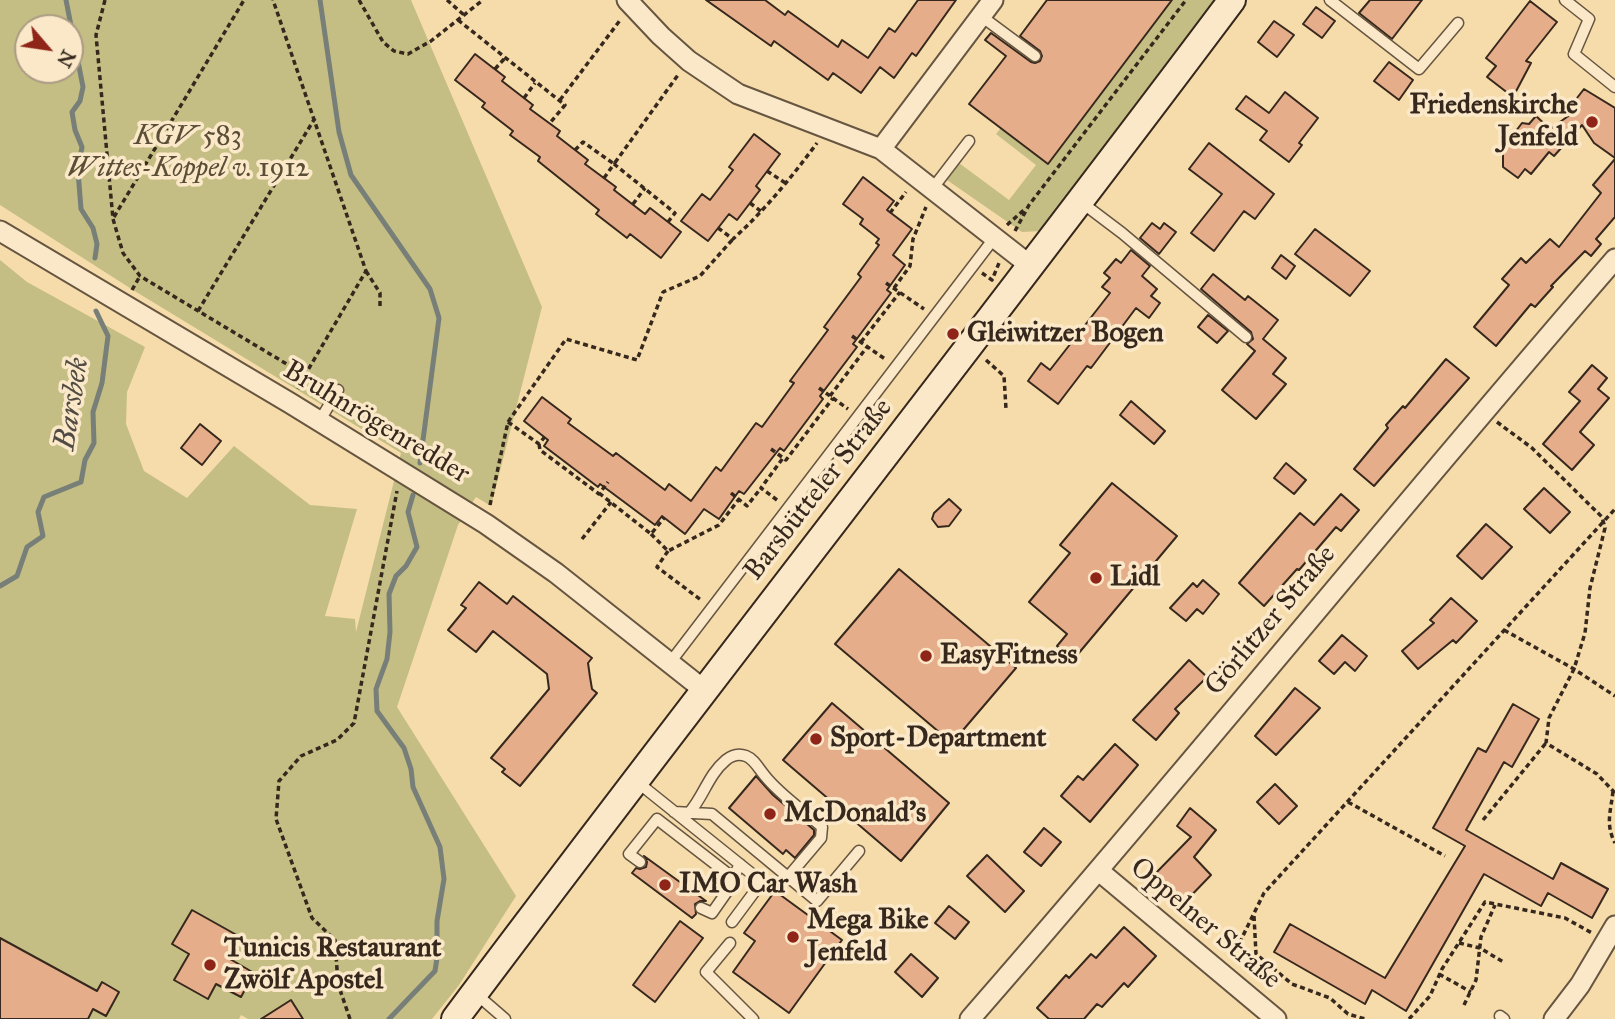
<!DOCTYPE html>
<html>
<head>
<meta charset="utf-8">
<style>
	body { margin:0 }
	#map { position:relative; width:1615px; height:1019px; overflow:hidden; background:#f7dcab; font-family:"IM FELL Great Primer",serif }
	canvas { display:block }
	.north { position:absolute; left:14px; top:14px; width:70px; height:70px; box-sizing:border-box; background:#fae8c8; border:2px solid #ac9b84; border-radius:50%; rotate:119deg; font-size:19px; font-weight:700; line-height:28px; text-align:center; color:#36281d }
	.north::after { content:''; display:block; margin:auto; width:24px; height:32px; background:#8f2418; clip-path:polygon(50% 0,100% 100%,50% 72%,0 100%) }
</style>
</head>
<body>
<div id="map">
<canvas width="1615" height="1019"></canvas>
<div class="north">N</div>
</div>
<script>
const ctx = document.querySelector('canvas').getContext('2d');
ctx.lineJoin = 'round';
function paint(path, color) {
  ctx.fillStyle = color;
  ctx.fill(path, 'evenodd');
}
function stroke(path, color, width, dash) {
  ctx.strokeStyle = color;
  ctx.lineWidth = width;
  ctx.lineCap = dash ? 'butt' : 'round';
  ctx.setLineDash(dash || []);
  ctx.stroke(path);
}
function drawText(font, color, halo, rows, align = 'center') {
  ctx.font = font + ' "IM FELL Great Primer",serif';
  ctx.lineWidth = 7;
  ctx.setLineDash([]);
  ctx.textBaseline = 'middle';
  ctx.strokeStyle = halo;
  ctx.fillStyle = color;
  for (const [text, x, y, turn = 0] of rows) {
    ctx.save();
    ctx.translate(x, y);
    ctx.rotate((+turn || 0) * Math.PI / 180);
    ctx.textAlign = isNaN(turn) ? turn : align;
    if (halo) ctx.strokeText(text, 0, 0);
    ctx.fillText(text, 0, 0);
    ctx.restore();
  }
}
paint(new Path2D(`
	M0,0H411L542,307L491,506L476,497L458,525L397,707L516,896L459,985L432,1019H248L241,1015L239,1019H0V260L27,282L145,347L127,392L126,424L144,471L187,498L234,446L310,505L357,509L325,616L355,619L356,632L401,453L133,290L0,205ZM28,28H70V70H28Z
	M1173,0H1216L1041,231L1022,232L947,180L959,163L1009,200L1036,165L996,134L1001,128L1048,164Z`), '#c4be84');
stroke(new Path2D(`
	M66,0L83,87L80,101L72,112L75,130L82,147L78,171L81,209L93,228L97,244L95,258
	M320,0L339,132L351,175L430,289L439,318L420,463
	M0,586L17,576L27,547L43,536L38,512L44,497L81,482L85,460L94,443L93,412L102,383L108,336L96,311
	M389,1019L435,971L437,958V921L444,879L440,847L413,787L411,769L404,748L377,711L376,689L387,659L390,632L389,594L396,576L406,566L417,547L408,512L413,495`), '#777f78', 5);
const building = new Path2D(`
	M706,0H765L785,15L788,11L838,47L842,40L868,58L889,28L895,32L918,0H956L916,56L912,53L894,78L880,67L861,93L833,73L828,80L774,41L771,46Z
	M1047,0H1172L1048,164L969,104L1006,56L985,40L991,33L1031,62L1035,63L1040,61L1042,56L1040,51L1020,36Z
	M1370,0H1422L1392,39L1359,13Z
	M1530,1L1557,22L1526,61L1531,63L1513,97L1487,77L1496,66L1486,58Z
	M1316,7L1335,21L1322,38L1303,24Z
	M1274,21L1294,35L1277,57L1258,42Z
	M475,54L505,77L502,81L533,105L530,109L560,131L557,136L588,160L585,164L616,187L614,190L645,214L650,208L681,232L661,258L630,234L627,238L596,214L599,210L538,161L540,157L510,135L513,131L482,107L485,103L455,80Z
	M1389,62L1413,80L1399,100L1374,81Z
	M1584,89L1615,108V158L1594,143L1582,125L1554,156L1549,152L1531,174L1525,169L1518,178L1503,167V148L1522,123L1529,124L1536,116L1550,129L1574,112L1570,107Z
	M1285,92L1318,118L1299,143L1302,145L1289,162L1260,140L1267,131L1236,109L1246,96L1269,113Z
	M754,134L780,154L756,186L760,190L737,220L729,214L708,241L681,221L702,194L710,200L733,170L729,167Z
	M1209,143L1274,194L1255,219L1244,211L1214,251L1191,233L1222,194L1189,169Z
	M1615,159V217L1596,239L1601,244L1591,256L1585,251L1551,286L1553,287L1535,307L1531,304L1496,346L1474,327L1509,285L1502,279L1521,258L1526,263L1550,239L1559,247L1601,193L1593,185Z
	M863,177L894,201L887,210L912,229L893,255L905,265L887,290L891,293L853,344L857,347L820,396L823,399L784,451L780,448L744,494L739,491L719,519L704,509L685,534L662,516L655,525L600,484L598,487L544,446L548,440L524,421L542,397L571,419L568,423L613,456L616,453L665,490L669,484L691,501L716,467L721,471L756,423L762,427L794,383L790,381L828,330L824,327L861,277L858,274L879,245L876,243L879,239L860,224L863,219L843,204Z
	M1152,223L1160,229L1164,223L1176,232L1159,254L1140,238Z
	M1315,229L1370,271L1350,296L1295,254Z
	M1131,250L1150,266L1142,276L1157,289L1151,296L1160,303L1149,318L1136,308L1091,368L1087,366L1058,404L1028,381L1041,363L1050,370L1110,293L1102,287L1110,278L1104,273L1116,259L1121,263Z
	M1281,255L1295,266L1286,279L1272,268Z
	M1213,274L1245,300L1248,296L1278,320L1263,339L1286,358L1273,374L1286,384L1256,419L1222,390L1255,351L1247,344L1253,339L1251,332L1201,289Z
	M1208,315L1228,331L1217,343L1198,327Z
	M1446,359L1469,378L1374,486L1354,469L1388,428L1386,425L1403,406L1405,408Z
	M1592,365L1607,378L1598,389L1609,398L1580,432L1594,445L1572,470L1543,444L1580,401L1569,392Z
	M1131,401L1165,431L1154,444L1120,415Z
	M200,424L221,441L202,465L181,448Z
	M1286,463L1306,480L1294,494L1274,478Z
	M1112,483L1177,536L1073,660L1057,646L1067,634L1029,602L1070,553L1060,545Z
	M1544,488L1570,512L1550,533L1524,509Z
	M1341,494L1359,510L1341,531L1336,527L1299,570L1297,569L1264,606L1239,583L1300,513L1314,525Z
	M949,499L961,510L949,526L938,527L932,519L934,513Z
	M1486,524L1512,547L1482,579L1457,556Z
	M899,569L1016,668L952,743L835,644Z
	M1203,580L1219,594L1203,614L1197,609L1186,621L1170,608L1193,583L1197,587Z
	M479,582L507,604L513,596L592,658L588,663L590,677L592,689L597,693L520,786L502,772L505,769L491,758L549,689L547,674L493,631L476,652L448,630L466,608L461,605Z
	M1451,598L1477,621L1456,643L1453,640L1418,669L1402,651L1434,623L1430,620Z
	M1342,635L1367,656L1355,671L1345,662L1334,674L1319,661Z
	M1189,660L1207,677L1175,709L1179,713L1156,740L1133,720Z
	M1295,688L1320,708L1276,755L1255,736Z
	M832,703L949,803L901,861L783,760Z
	M1513,704L1539,719L1512,767L1504,762L1466,830L1553,879L1561,863L1608,889L1592,918L1548,893L1541,906L1484,874L1406,1011L1372,990L1365,1004L1274,952L1290,924L1385,978L1465,846L1433,828L1478,748L1486,752Z
	M1115,744L1138,765L1090,822L1061,796L1078,776L1083,780Z
	M756,776L773,795L814,830V835L795,858L786,850L783,854L729,808Z
	M1275,784L1297,806L1279,824L1257,802Z
	M1190,808L1216,830L1194,857L1211,875L1182,905L1153,876L1191,837L1177,826Z
	M1044,828L1061,842L1041,866L1024,852Z
	M987,855L1024,891L1005,912L967,876Z
	M644,856L706,901H700L695,904L696,914L692,918L632,873L636,868L640,869L646,867L647,862Z
	M775,891L842,940L789,1013L733,972L755,941L744,933Z
	M949,906L969,922L955,939L935,923Z
	M192,910L242,938L230,959L254,973L241,997L216,984L208,999L174,980L189,954L172,944Z
	M680,921L703,938L655,1002L633,985Z
	M1124,927L1156,956L1128,987L1124,983L1102,1007L1097,1004L1084,1019H1049L1037,1008L1066,975L1069,978L1091,954L1096,958Z
	M0,938L97,991L102,982L119,992L106,1016L93,1009L88,1019H0Z
	M911,954L938,978L922,997L895,972Z
	M291,1000L303,1019H261Z`);
paint(building, '#e5ad8a');
stroke(building, '#36281d', 2);
const service = new Path2D(`
	M1330,0L1419,69L1458,23
	M1565,0L1589,19L1574,54L1615,87
	M981,16L1035,56
	M933,188L969,141
	M1081,202L1122,233L1246,337
	M319,422L338,390
	M669,664L995,237
	M636,781L757,878L755,891L732,922
	M674,812L712,814L817,901L859,851
	M689,813C704,796 708,775 726,760C732,755 738,753 746,756C754,759 759,769 765,776C780,795 803,810 822,827L821,838L788,877
	M640,862L629,854L657,819L732,877
	M701,908L712,913L726,893L740,864
	M730,943L706,972L753,1019
	M475,993L505,1019
	M1500,1016L1504,1019`);
const minor = new Path2D(`
	M627,0L661,36L689,61L738,94L881,149L1032,267
	M881,149L993,0
	M0,231L290,403L486,524L556,573L704,690
	M1099,871L1276,1019
	M970,1019C1189,769 1397,510 1615,259
	M1554,1019L1580,985L1615,926`);
const secondary = new Path2D(`
	M455,1019C711,677 976,342 1232,0`);
stroke(service, '#665540', 13);
stroke(minor, '#665540', 23);
stroke(secondary, '#36281d', 30);
stroke(new Path2D(`
	M105,0L96,35L113,219L123,253L140,276L305,375L366,271L273,0
	M359,0L383,42L394,51L408,54L431,41L483,0
	M447,0L464,15
	M458,20L565,105L549,124
	M495,69L505,58
	M524,98L535,83
	M560,100L621,19
	M575,150L583,142L614,164L678,75
	M767,171L787,184
	M604,178L614,164L675,213L668,222
	M750,203L762,212
	M633,204L645,188
	M890,213L906,192
	M114,217L244,0
	M1007,225L1025,209
	M718,228L733,239C765,210 791,178 817,143
	M1015,231L1029,205L1186,0
	M366,271L380,293V307
	M982,273L992,280L999,263
	M886,283L924,309
	M894,288L910,266L913,239L926,207
	M132,290L140,276
	M198,311L315,118
	M852,336L885,359
	M861,342L900,292
	M986,360L1004,376L1006,409
	M819,388L848,409
	M298,389L305,375
	M830,396L867,347
	M508,422L539,444L547,434
	M1497,422L1532,448L1602,517L1605,528L1590,588L1585,633L1574,669L1549,718L1546,743L1597,774L1615,793
	M539,444L540,450L599,494L608,482
	M771,449L786,460L833,398
	M599,493L651,534L664,518
	M731,493L747,506L761,488
	M777,500L761,488L783,458
	M490,505L508,422L566,339L637,360L663,292L700,276L733,239
	M651,534L668,551L719,525L739,499
	M582,539L611,502
	M668,551L657,567L701,600
	M1504,630L1574,669L1615,696
	M1613,791C1611,811 1605,824 1615,843
	M1348,802L1445,856
	M1483,820L1546,743
	M1254,916L1256,954L1292,984L1330,998L1348,1014L1365,1019
	M1459,943L1480,948L1505,963
	M1232,958L1264,893L1615,509
	M1439,974L1471,992
	M1464,1005L1476,980L1481,937L1495,905
	M350,1019L338,984L335,940L312,918L276,819L279,781L301,756L337,740L354,723L397,491
	M1409,1019L1430,996L1442,969L1485,902L1565,918L1592,933`), '#36281d', 3.5, [5, 3.5]);
stroke(service, '#fae8c8', 10);
stroke(minor, '#fae8c8', 19);
stroke(secondary, '#fae8c8', 26);
for (const [x, y, r, color] of [
	[1592,122,7,"#8f2418"],
	[953,334,7,"#8f2418"],
	[1096,578,7,"#8f2418"],
	[926,656,7,"#8f2418"],
	[816,739,7,"#8f2418"],
	[770,814,7,"#8f2418"],
	[665,885,7,"#8f2418"],
	[793,937,7,"#8f2418"],
	[210,965,7,"#8f2418"]
]) {
  const dot = new Path2D();
  dot.arc(x, y, r, 0, 2 * Math.PI);
  ctx.fillStyle = color;
  ctx.fill(dot);
  stroke(dot, '#fae8c8', 2.5);
}
drawText('bold 28px', '#36281d', '#fae8c8', [
	["Friedenskirche",1578,106,"right"],
	["Jenfeld",1578,138,"right"],
	["Gleiwitzer Bogen",967,334],
	["Lidl",1110,578],
	["EasyFitness",940,656],
	["Sport-Department",830,739],
	["McDonald's",784,814],
	["IMO Car Wash",679,885],
	["Mega Bike",807,921],
	["Jenfeld",807,953],
	["Tunicis Restaurant",224,949],
	["Zwölf Apostel",224,981]
], 'left');
drawText('italic 28px', '#5a4e37', '#fae8c8', [
	["KGV 583",188,137],
	["Wittes-Koppel v. 1912",188,169]
]);
drawText('28px', '#36281d', '#fae8c8', [
	["Bruhnrögenredder",376,423,31],
	["Barsbütteler Straße",819,490,-52],
	["Görlitzer Straße",1271,621,-50],
	["Oppelner Straße",1205,924,40]
]);
drawText('italic 30px', '#514c43', '#fae8c8', [
	["Barsbek",73,404,-81]
]);
</script>
</body>
</html>
